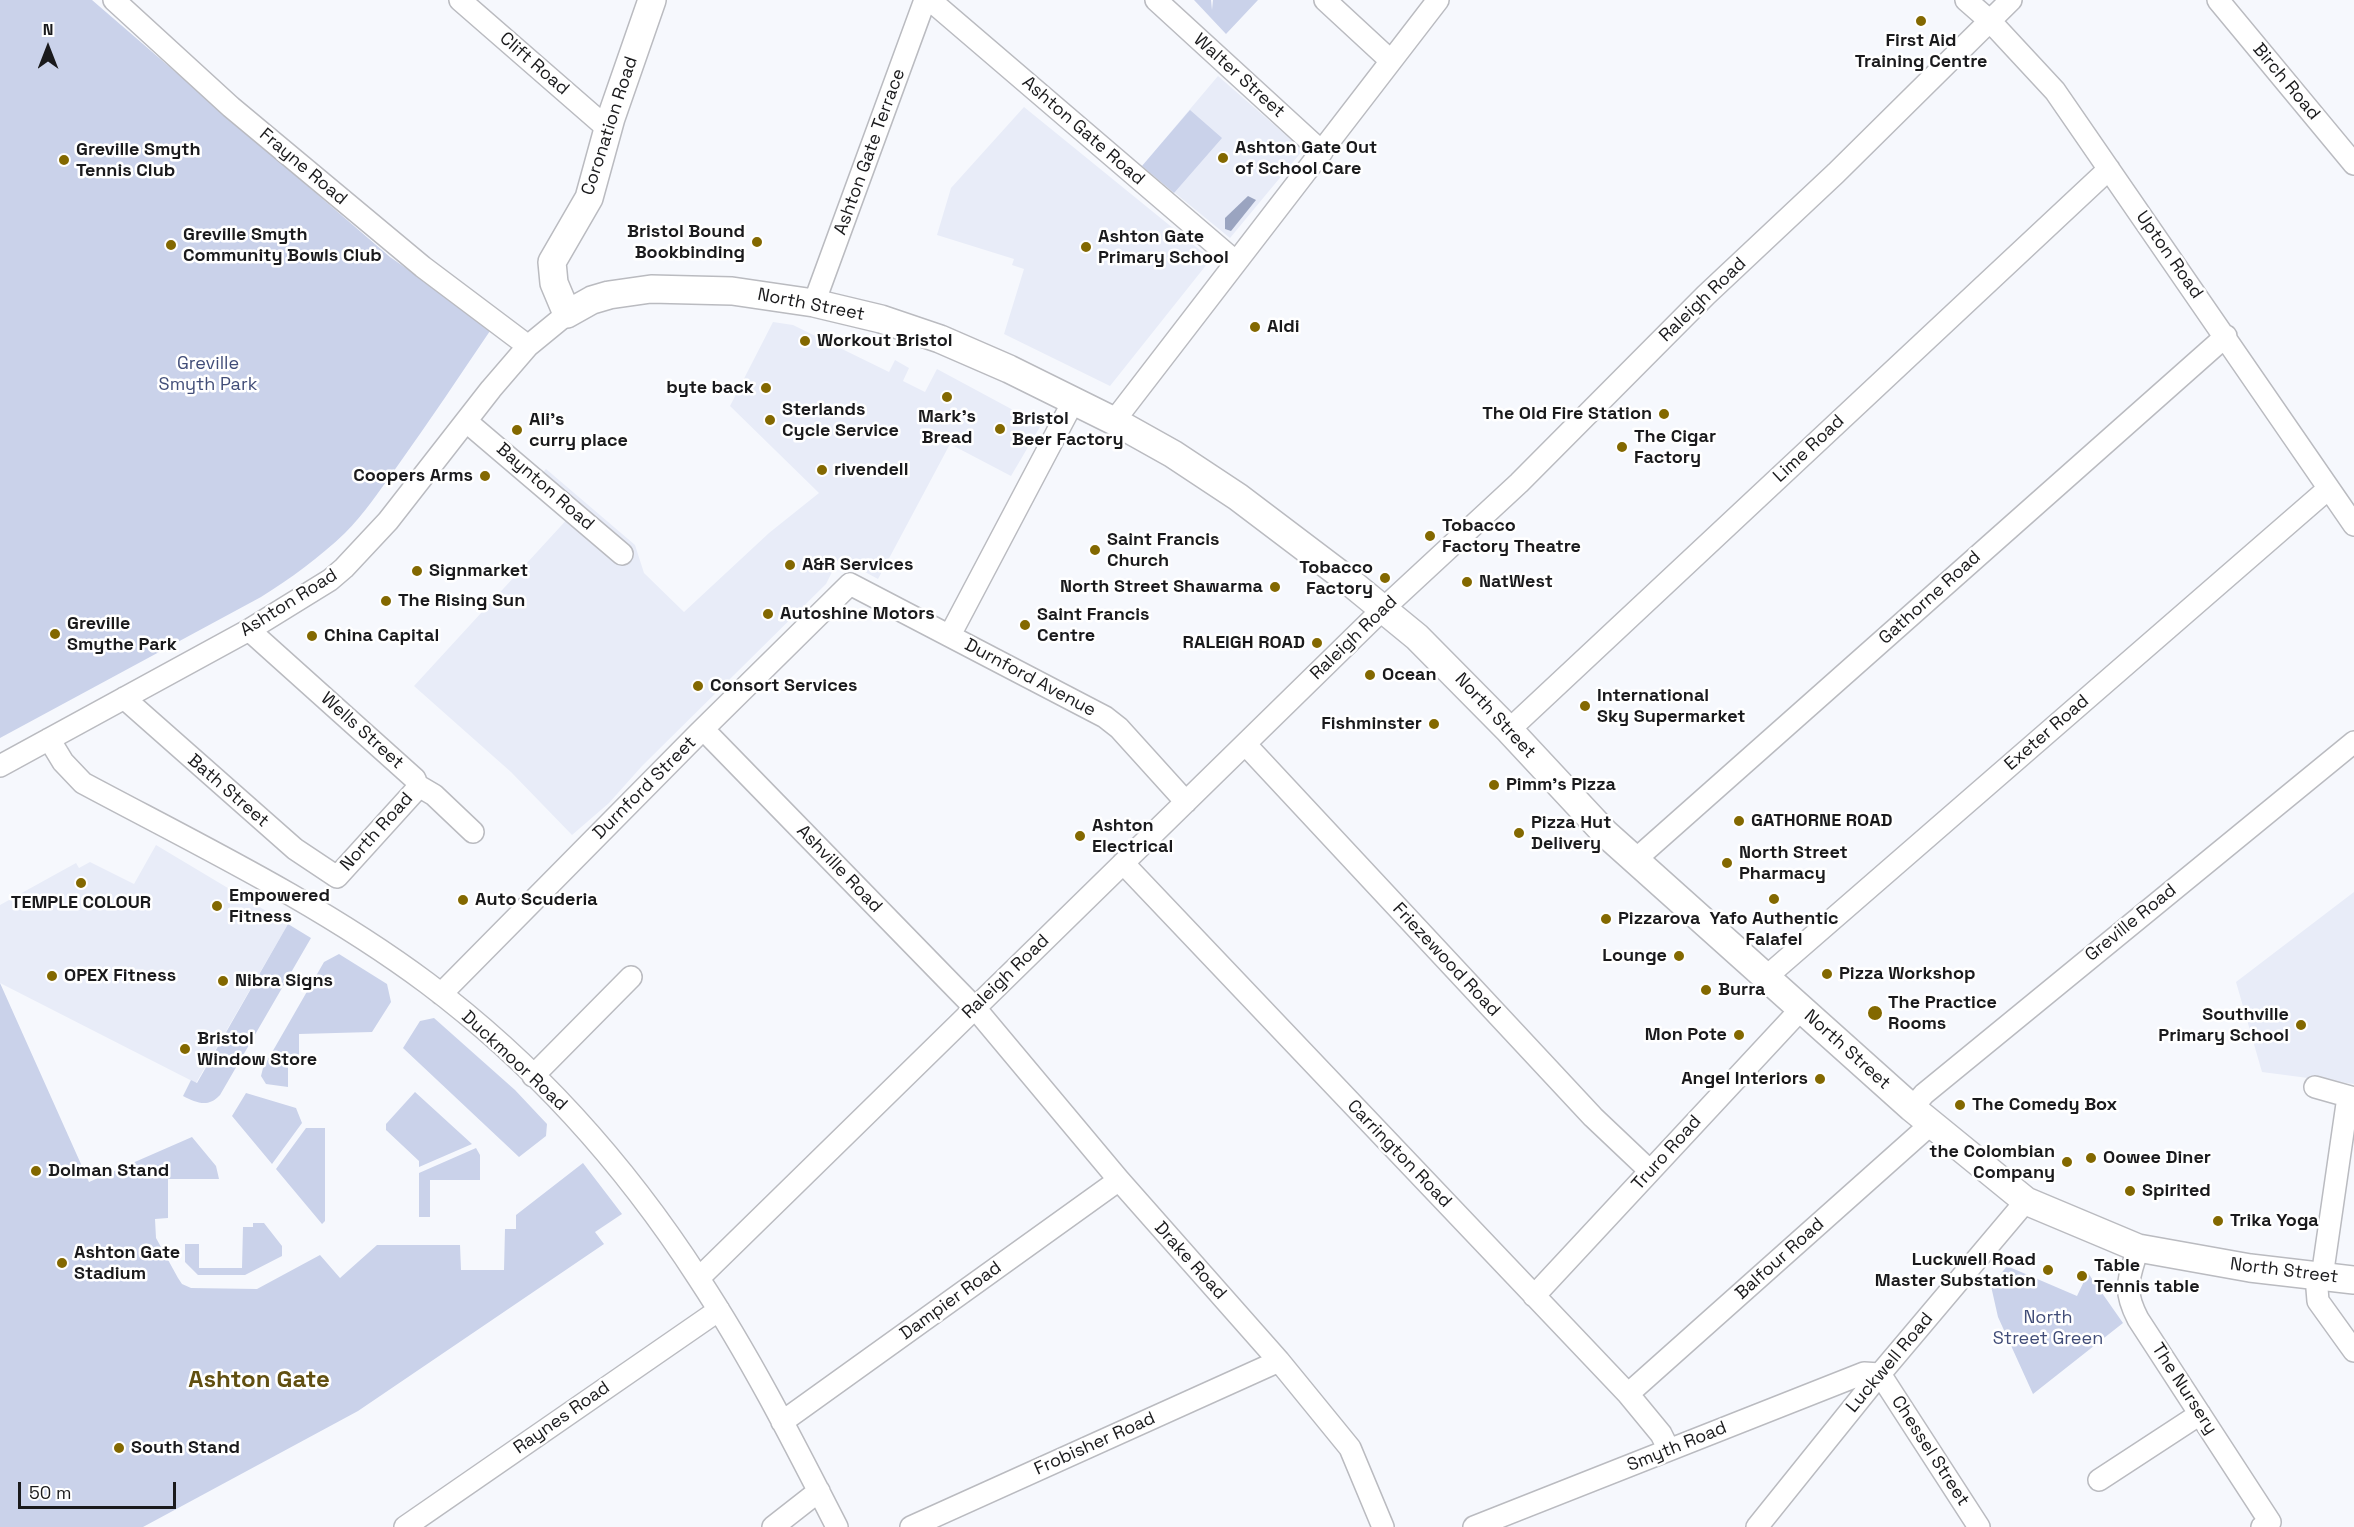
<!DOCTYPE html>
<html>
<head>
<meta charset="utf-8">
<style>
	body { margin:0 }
	#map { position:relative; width:2354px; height:1527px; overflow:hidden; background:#f6f8fd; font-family:"Space Grotesk",sans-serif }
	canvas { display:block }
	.north { position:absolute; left:18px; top:18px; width:60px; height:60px; -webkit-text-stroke:4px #fff; paint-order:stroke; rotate:0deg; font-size:16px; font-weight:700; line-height:24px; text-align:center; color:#1a1a1c }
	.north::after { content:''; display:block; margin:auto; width:21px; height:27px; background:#1a1a1c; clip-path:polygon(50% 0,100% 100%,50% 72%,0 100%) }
	.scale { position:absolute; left:18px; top:1482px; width:158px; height:27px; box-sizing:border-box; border:3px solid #1a1a1c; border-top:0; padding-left:8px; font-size:18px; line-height:21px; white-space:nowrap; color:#1a1a1c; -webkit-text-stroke:4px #fff; paint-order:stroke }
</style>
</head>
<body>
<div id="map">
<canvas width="2354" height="1527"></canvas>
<div class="north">N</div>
<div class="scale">50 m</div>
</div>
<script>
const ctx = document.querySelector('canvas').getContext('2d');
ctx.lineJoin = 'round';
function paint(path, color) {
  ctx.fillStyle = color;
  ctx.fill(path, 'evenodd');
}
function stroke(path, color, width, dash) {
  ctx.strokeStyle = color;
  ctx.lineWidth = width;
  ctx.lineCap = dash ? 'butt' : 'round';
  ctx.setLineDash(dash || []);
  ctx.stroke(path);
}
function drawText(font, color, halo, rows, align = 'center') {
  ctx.font = font + ' "Space Grotesk",sans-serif';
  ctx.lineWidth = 5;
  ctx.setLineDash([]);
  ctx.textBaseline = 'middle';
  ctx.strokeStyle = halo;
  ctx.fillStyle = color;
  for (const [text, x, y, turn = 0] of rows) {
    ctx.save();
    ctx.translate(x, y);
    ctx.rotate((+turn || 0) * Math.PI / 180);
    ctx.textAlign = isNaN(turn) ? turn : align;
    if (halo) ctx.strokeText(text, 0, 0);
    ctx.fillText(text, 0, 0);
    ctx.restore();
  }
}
paint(new Path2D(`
	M1218,76L1303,150L1230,238L1142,166Z
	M1024,107L1211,259L1110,386L1004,334L1024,269L1012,265L1014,259L937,235L951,188Z
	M773,322L793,325L889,372L895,360L909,368L903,381L925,392L937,369L1041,425L1011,476L950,444L878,579L839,558L826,584L642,766L609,803L572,835L511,772L414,686L571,515L532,484L546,469L635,545L644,573L684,612L769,533L819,493L730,406Z
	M156,845L288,924L196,1083L0,983V905L76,863L79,868L90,862L134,884Z
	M2354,892V1084L2262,1072L2236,982Z`), '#e8ecf8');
paint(new Path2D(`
	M0,0H92L390,257L492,328C460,375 429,422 396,468C380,490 364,514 345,533C320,557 290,579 261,597L0,738Z
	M1194,0H1211L1212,10L1213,0H1258L1226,34Z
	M1190,110L1222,138L1174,193L1142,166Z
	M288,924L311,938L220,1095C208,1108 197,1103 183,1096L191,1080L197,1083Z
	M339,954L387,984L391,1002L372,1032L299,1034V1066H288V1087L266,1084L261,1076L263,1068L324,962Z
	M0,983L89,1182L192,1137L216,1166L219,1179H168V1218L155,1219L156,1238L178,1278L182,1284L191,1288L257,1289L320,1255L340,1278L377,1245H460L461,1270H504L505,1229H516V1215L583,1163L622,1214L595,1232L604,1244L358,1411L143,1527H0Z
	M434,1018L515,1090L547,1124L546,1136L519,1157L403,1048L420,1021Z
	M415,1092L472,1144L419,1167V1161L386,1130V1124Z
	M246,1093L296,1108L302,1123L272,1164L232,1116Z
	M306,1128H325V1221L322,1224L276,1169Z
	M476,1148L480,1155V1180H430V1217H419V1173Z
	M253,1223H264L282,1246V1256L245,1275H198L185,1262V1244H199V1268H242L243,1227H253Z
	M2007,1266L2077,1296L2088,1273L2123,1323L2033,1394L1998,1317L1991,1286Z`), '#cad2ea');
paint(new Path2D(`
	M1248,196L1256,200L1231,231L1225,229V218Z`), '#9aa4c0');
const minor = new Path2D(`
	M114,0L231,107L423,267L528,346
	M460,0L607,128
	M930,0L1236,262
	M1156,0L1322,152
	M1325,0L1391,61
	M1966,0L1990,21L2055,91L2354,525
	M2218,0L2354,164
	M814,303L925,0
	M1114,421L1438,0
	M467,422L622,554
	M249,630L415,779L417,785L434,795L473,832
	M950,635L1074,400
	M124,698L295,849L337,877L415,791L417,785
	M703,729L975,1008L1119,1180L1279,1361L1350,1448L1383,1527
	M1509,730L2109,169
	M49,739L63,762L83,783C199,845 321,904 427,983C535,1064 626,1166 699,1279C751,1358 794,1443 837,1527
	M1246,745L1593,1117L1650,1171
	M0,766L249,630L330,580L344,568L388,521L491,389L528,346L567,314
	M1635,860L2226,336
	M1123,863L1628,1394L1661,1434L1669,1450
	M1765,978L2328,489
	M441,994L698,734L850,584L1105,717L1119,728L1186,802
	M533,1076L631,977
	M2315,1087L2354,1098
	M1912,1108L1924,1094L2354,742
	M2138,1248C2129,1279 2122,1288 2138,1319L2270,1522L2262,1527
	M2316,1276L2318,1301L2354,1351
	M2322,1277L2348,1097
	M699,1278L1383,609L1519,483L1706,295L1836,173L2011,0
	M1534,1296L1801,1009
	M1628,1394L1931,1124
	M782,1422L1119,1180
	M2099,1480L2200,1414
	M405,1527L719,1310
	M773,1527L819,1491
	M911,1527L1279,1361
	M1474,1527L1864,1373L1880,1374L1979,1527
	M1757,1527L1880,1374L2026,1201`);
const major = new Path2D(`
	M652,0L611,118L589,198L552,262L554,283L567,314L592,300L609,295L651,289L732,291L814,303L881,319L940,339L1009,369L1114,421L1173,454L1238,497L1345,578L1417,637L1509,730L1605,833L1912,1108L2026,1201L2138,1248L2250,1268L2354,1280`);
stroke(minor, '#babbc0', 24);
stroke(major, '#babbc0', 30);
stroke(minor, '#fff', 21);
stroke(major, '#fff', 27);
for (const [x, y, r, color] of [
	[1921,21,6,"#836800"],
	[1223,158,6,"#836800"],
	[64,160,6,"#836800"],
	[757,242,6,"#836800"],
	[171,245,6,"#836800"],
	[1086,247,6,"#836800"],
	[1255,327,6,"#836800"],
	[805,341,6,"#836800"],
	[766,388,6,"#836800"],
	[947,397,6,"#836800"],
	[1664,414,6,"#836800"],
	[770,420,6,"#836800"],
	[1000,429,6,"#836800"],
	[517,430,6,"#836800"],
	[1622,447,6,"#836800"],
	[822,470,6,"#836800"],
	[485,476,6,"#836800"],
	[1430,536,6,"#836800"],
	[1095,550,6,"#836800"],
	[790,565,6,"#836800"],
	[417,571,6,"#836800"],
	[1385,578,6,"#836800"],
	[1467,582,6,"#836800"],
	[1275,587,6,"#836800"],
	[386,601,6,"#836800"],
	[768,614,6,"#836800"],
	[1025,625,6,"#836800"],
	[55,634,6,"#836800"],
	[312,636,6,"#836800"],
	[1317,643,6,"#836800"],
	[1370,675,6,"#836800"],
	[698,686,6,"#836800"],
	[1585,706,6,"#836800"],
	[1434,724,6,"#836800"],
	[1494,785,6,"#836800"],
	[1739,821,6,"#836800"],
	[1519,833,6,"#836800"],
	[1080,836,6,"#836800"],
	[1727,863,6,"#836800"],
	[81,883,6,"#836800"],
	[1774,899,6,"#836800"],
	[463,900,6,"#836800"],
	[217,906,6,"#836800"],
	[1606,919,6,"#836800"],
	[1679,956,6,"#836800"],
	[1827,974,6,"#836800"],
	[52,976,6,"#836800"],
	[223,981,6,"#836800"],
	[1706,990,6,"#836800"],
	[1875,1013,8,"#836800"],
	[2301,1025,6,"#836800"],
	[1739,1035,6,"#836800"],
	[185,1049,6,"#836800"],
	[1820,1079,6,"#836800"],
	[1960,1105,6,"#836800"],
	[2091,1158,6,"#836800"],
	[2067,1162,6,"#836800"],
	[36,1171,6,"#836800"],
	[2130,1191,6,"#836800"],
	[2218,1221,6,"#836800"],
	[62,1263,6,"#836800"],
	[2048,1270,6,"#836800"],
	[2082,1276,6,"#836800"],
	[119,1448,6,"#836800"]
]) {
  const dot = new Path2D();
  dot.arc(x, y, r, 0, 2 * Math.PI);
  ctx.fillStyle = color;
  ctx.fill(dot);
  stroke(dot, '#fff', 2);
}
drawText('bold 18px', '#1a1a1c', '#fff', [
	["First Aid",1921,41,"center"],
	["Training Centre",1921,62,"center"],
	["Ashton Gate Out",1235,148],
	["of School Care",1235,169],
	["Greville Smyth",76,150],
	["Tennis Club",76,171],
	["Bristol Bound",745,232,"right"],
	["Bookbinding",745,253,"right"],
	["Greville Smyth",183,235],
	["Community Bowls Club",183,256],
	["Ashton Gate",1098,237],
	["Primary School",1098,258],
	["Aldi",1267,327],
	["Workout Bristol",817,341],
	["byte back",754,388,"right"],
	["Sterlands",782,410],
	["Cycle Service",782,431],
	["The Old Fire Station",1652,414,"right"],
	["Mark's",947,417,"center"],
	["Bread",947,438,"center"],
	["Bristol",1012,419],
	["Beer Factory",1012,440],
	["Ali's",529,420],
	["curry place",529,441],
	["The Cigar",1634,437],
	["Factory",1634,458],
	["rivendell",834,470],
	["Coopers Arms",473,476,"right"],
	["Tobacco",1442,526],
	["Factory Theatre",1442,547],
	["Saint Francis",1107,540],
	["Church",1107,561],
	["A&R Services",802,565],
	["Tobacco",1373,568,"right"],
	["Factory",1373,589,"right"],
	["Signmarket",429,571],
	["NatWest",1479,582],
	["North Street Shawarma",1263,587,"right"],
	["The Rising Sun",398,601],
	["Autoshine Motors",780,614],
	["Saint Francis",1037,615],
	["Centre",1037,636],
	["Greville",67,624],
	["Smythe Park",67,645],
	["China Capital",324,636],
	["RALEIGH ROAD",1305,643,"right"],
	["Ocean",1382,675],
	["Consort Services",710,686],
	["International",1597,696],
	["Sky Supermarket",1597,717],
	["Fishminster",1422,724,"right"],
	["Pimm's Pizza",1506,785],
	["GATHORNE ROAD",1751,821],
	["Pizza Hut",1531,823],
	["Delivery",1531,844],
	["Ashton",1092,826],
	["Electrical",1092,847],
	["North Street",1739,853],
	["Pharmacy",1739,874],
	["Empowered",229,896],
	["Fitness",229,917],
	["Auto Scuderia",475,900],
	["TEMPLE COLOUR",81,903,"center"],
	["Pizzarova",1618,919],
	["Yafo Authentic",1774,919,"center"],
	["Falafel",1774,940,"center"],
	["Lounge",1667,956,"right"],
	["Pizza Workshop",1839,974],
	["OPEX Fitness",64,976],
	["Nibra Signs",235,981],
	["Burra",1718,990],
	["The Practice",1888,1003],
	["Rooms",1888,1024],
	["Southville",2289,1015,"right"],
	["Primary School",2289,1036,"right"],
	["Mon Pote",1727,1035,"right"],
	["Bristol",197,1039],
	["Window Store",197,1060],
	["Angel Interiors",1808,1079,"right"],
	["The Comedy Box",1972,1105],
	["the Colombian",2055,1152,"right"],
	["Company",2055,1173,"right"],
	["Oowee Diner",2103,1158],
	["Dolman Stand",48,1171],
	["Spirited",2142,1191],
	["Trika Yoga",2230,1221],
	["Ashton Gate",74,1253],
	["Stadium",74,1274],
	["Luckwell Road",2036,1260,"right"],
	["Master Substation",2036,1281,"right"],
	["Table",2094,1266],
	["Tennis table",2094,1287],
	["South Stand",131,1448]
], 'left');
drawText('18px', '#1a1a1c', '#fff', [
	["Clift Road",534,64,41],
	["Walter Street",1239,76,42],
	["Birch Road",2286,82,50],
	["Coronation Road",610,126,-72],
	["Ashton Gate Road",1083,131,41],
	["Ashton Gate Terrace",870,152,-70],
	["Frayne Road",303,167,40],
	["Upton Road",2169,255,55],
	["Raleigh Road",1703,300,-44],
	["North Street",811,305,11],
	["Lime Road",1809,449,-43],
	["Baynton Road",545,487,41],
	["Gathorne Road",1930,598,-42],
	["Ashton Road",289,603,-32],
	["Raleigh Road",1354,638,-44],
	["Durnford Avenue",1030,678,28],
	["North Street",1495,716,47],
	["Wells Street",362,731,42],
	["Exeter Road",2047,733,-41],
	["Durnford Street",645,788,-45],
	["Bath Street",228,791,41],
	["North Road",377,832,-48],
	["Ashville Road",839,869,46],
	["Greville Road",2131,923,-39],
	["Friezewood Road",1446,960,47],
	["Raleigh Road",1006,977,-44],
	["North Street",1847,1050,42],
	["Duckmoor Road",514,1061,43],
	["Truro Road",1667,1153,-48],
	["Carrington Road",1399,1154,46],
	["Balfour Road",1780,1259,-42],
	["Drake Road",1190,1261,48],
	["North Street",2284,1271,7],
	["Dampier Road",951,1301,-36],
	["Luckwell Road",1890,1363,-50],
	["The Nursery",2184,1389,57],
	["Raynes Road",562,1418,-35],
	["Frobisher Road",1095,1444,-24],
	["Smyth Road",1677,1447,-22],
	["Chessel Street",1930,1451,57]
]);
drawText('18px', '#414d78', '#fff', [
	["Greville",208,364],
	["Smyth Park",208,385],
	["North",2048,1318],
	["Street Green",2048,1339]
]);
drawText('bold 24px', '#614f11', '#fff', [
	["Ashton Gate",259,1380]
]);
</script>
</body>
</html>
